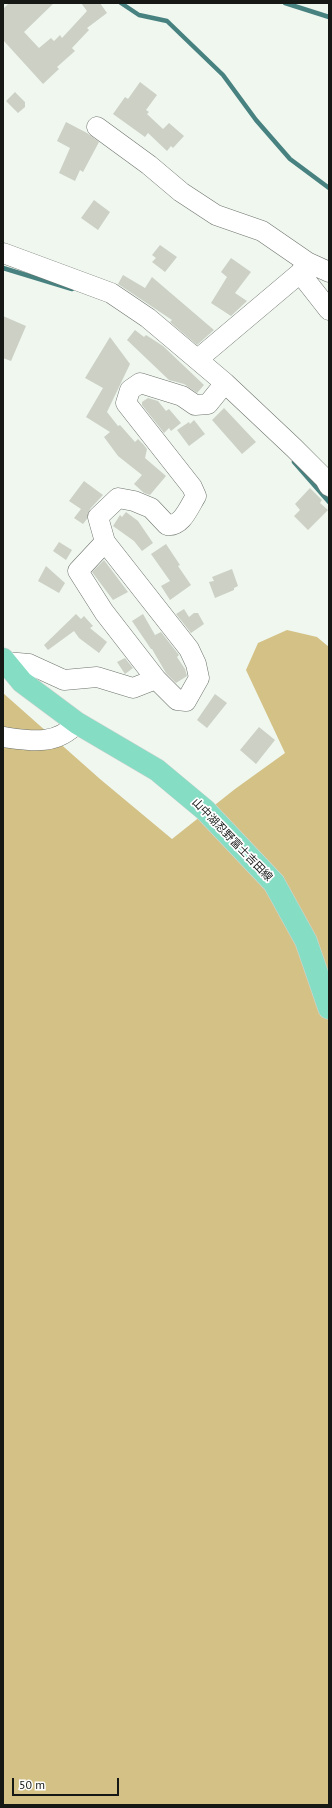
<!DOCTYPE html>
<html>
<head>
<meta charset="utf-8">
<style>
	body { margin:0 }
	#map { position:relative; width:332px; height:1808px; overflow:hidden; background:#eff7ef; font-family:"PT Sans",sans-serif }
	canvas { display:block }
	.frame { position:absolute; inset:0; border:4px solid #151815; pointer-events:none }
	.scale { position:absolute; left:12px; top:1778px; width:107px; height:18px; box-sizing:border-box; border:2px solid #151815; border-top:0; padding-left:5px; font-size:12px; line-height:14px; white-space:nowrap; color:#151815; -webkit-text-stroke:3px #fff; paint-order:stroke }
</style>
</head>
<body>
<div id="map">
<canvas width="332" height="1808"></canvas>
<div class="frame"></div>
<div class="scale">50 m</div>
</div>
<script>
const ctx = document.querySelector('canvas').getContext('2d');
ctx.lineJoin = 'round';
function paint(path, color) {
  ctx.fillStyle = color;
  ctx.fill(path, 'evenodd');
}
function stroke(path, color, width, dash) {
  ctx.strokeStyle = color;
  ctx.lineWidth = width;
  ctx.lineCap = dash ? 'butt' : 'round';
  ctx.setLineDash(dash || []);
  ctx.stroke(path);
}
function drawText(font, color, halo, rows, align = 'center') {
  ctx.font = font + ' "PT Sans","Noto Sans JP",sans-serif';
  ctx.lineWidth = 3.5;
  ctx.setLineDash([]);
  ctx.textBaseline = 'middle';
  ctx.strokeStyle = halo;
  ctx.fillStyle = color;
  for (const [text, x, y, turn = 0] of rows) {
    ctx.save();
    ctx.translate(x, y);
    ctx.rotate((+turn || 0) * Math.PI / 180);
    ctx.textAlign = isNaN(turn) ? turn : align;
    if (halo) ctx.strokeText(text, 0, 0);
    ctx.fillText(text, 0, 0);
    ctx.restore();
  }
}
paint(new Path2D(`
	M287,630L317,637L329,647V1805H3V693L100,779L172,839L235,789L285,753L246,670L258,643Z`), '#d4c186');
stroke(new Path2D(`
	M121,3L139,15L167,21L223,75L256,120L290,159L329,188
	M285,3L329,17
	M3,268L72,289
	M294,462L329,502`), '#488280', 4.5);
paint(new Path2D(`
	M9,3H54L24,32L39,48L51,38L54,41L60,35L62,38L87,11L81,3H100L107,13L87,28L89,30L72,48L75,51L57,67L59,69L43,84L3,40V9Z
	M140,82L157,95L146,110L149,112L147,114L163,129L169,123L184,136L173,148L171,146L167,151L148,133L145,137L113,114L125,97L128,99Z
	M15,92L25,102V107L18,113L6,101Z
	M66,122L87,133L99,142L83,172L80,170L75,181L59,173L70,148L57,141Z
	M94,200L110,212L98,230L81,218Z
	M160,245L177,257L165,272L152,262L156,258L152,255Z
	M231,258L251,272L235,293L247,301L231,316L211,303L227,277L221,272Z
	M123,275L145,288L152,277L214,330L197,345L170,322L172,320L118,284Z
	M3,316L26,326L11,361L3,358Z
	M135,330L144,337L146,335L163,346L204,385L197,393L184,384L169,380L127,340Z
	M110,337L130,364L107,412L118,426L120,425L135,442L138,439L143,444L147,449L145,458L166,476L150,495L144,493L134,484L142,475L118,456L104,437L110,432L86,417L103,388L85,378Z
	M148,398L158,401L166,411L169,409L181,423L171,431L169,428L164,433L142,405V402Z
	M224,408L256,442L242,454L212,420Z
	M194,420L205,434L189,446L177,430L189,422L190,424Z
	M84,481L103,495L90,509L87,519L83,524L74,518L81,509L69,501Z
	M310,488L322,500L320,503L328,510L308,530L294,516L300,510L295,504Z
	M126,512L138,521L153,543L142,551L134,541L113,526L120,515L122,517Z
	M59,542L72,550L66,560L53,551Z
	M166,544L180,565L178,566L191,585L170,600L161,586L170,581L151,554Z
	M104,560L128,592L113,600L92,572Z
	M46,566L65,583L59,593L38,581Z
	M232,569L238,586L234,588V590L215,598L209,582L214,581L212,577Z
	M184,609L189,617L194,613H198L204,624L191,633L176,614Z
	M76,614L81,619L84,616L93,626L90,628L107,642L99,653L79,638L74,631L48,650L44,645Z
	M143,614L155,635L161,632L179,655L177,657L185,669L187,676L176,683L166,673L152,649H151L132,621Z
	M125,658L133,668L125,674L117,662Z
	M215,694L227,703L207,728L197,720Z
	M259,727L275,740L256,764L240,750Z`), '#cdd0c5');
const minor = new Path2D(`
	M97,127L149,165L181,192L216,215L262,231L307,262L329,272
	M3,253L111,293L148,318L225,383L294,448L325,479L329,486
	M300,273L329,310
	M198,359L300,273L307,262
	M105,542L189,649L196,664L199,678L186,701L177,700L156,679L104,612L78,571L105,542L98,517L118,498L134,501L151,508L167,525C182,527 189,507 196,496L192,487L126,403L130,390L140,383L182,396L195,405L208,404L225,383
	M6,662L29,664L64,680L97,677L133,688L156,679
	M3,737C31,741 56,746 77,723`);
const major = new Path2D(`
	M3,659L22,682L77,723L157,770L205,810L274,883L306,941L329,1008`);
stroke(minor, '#6d736c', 21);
stroke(major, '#d5d5d5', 23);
stroke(minor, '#fff', 20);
stroke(major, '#85ddc4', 22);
drawText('11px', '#151815', '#fff', [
	["山中湖忍野富士吉田線",232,840,46]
]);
</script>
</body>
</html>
